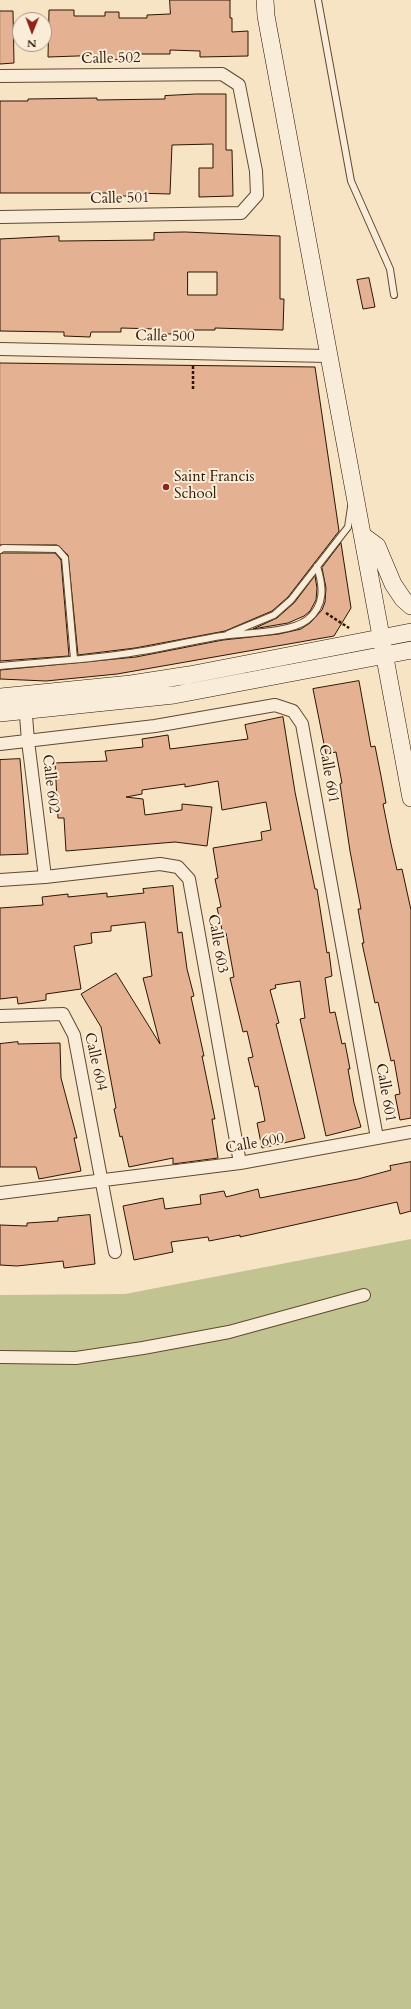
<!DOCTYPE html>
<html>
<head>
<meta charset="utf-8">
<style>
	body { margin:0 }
	#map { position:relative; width:411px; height:2009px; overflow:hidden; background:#f6e4c5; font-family:Cardo,serif }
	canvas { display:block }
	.north { position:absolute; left:12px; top:12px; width:40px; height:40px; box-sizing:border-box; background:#f9edd9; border:1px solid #a89782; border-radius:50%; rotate:181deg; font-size:11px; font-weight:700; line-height:16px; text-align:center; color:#2e1500 }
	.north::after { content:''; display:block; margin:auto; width:14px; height:18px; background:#8f2418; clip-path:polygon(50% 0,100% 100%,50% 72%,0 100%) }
</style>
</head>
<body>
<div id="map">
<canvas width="411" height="2009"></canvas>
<div class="north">N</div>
</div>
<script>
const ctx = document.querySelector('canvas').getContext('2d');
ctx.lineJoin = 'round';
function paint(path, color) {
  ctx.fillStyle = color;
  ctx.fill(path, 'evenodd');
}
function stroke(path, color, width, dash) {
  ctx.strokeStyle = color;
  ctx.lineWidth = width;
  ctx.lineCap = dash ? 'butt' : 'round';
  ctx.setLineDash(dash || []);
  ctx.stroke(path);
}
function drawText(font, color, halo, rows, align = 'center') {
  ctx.font = font + ' Cardo,serif';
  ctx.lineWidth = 4;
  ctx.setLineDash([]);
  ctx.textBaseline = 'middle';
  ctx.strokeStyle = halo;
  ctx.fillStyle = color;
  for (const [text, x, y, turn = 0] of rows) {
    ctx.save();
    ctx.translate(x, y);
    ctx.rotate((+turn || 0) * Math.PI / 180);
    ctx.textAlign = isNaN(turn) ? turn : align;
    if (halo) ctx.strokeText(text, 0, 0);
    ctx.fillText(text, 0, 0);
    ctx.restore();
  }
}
paint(new Path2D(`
	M411,1239V2009H0V1295L125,1294Z`), '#c1c391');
const building = new Path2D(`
	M170,0H230V18H232V32L248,31V56L200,57V51L170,50V54H135V59L106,60V55L48,57L49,10H74V16H105V12H119V18H147V15L170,14Z
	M0,11H13L14,63L0,64Z
	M196,94H226V150H232L233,196L199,197V168H213V144L172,145L170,194L133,193V196H108V193H0V101H28V99L97,98V100L165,99V96Z
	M185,232L280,236V299H284L283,330L215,328V330H188V334H157V329L121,328V332H91L90,337L64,336V332L0,331V239L59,236V241L154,240V233ZM188,272H217V295H188Z
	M369,278L375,307L363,309L357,280Z
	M0,363L315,367L339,531L288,597L272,611L225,631L135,648L78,655L68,555L57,545H0Z
	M341,543L351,608L334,636L117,674L46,681L0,679V670L136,657L223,640L279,634L301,629L310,623L322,610L325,602L326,588L322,568Z
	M4,553H55L61,560L69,656L0,661V554Z
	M315,576L317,588L316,600L310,611L304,616L288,623L253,629L277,618L294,603Z
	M359,681L371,747L375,746L381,776L386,803L383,804L391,844L397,870L402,869L411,910V1118L400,1120L395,1095L400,1094L394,1060L391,1061L378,1002L375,1003L362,943H364L358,909H361L350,851L340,784L342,783L336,752L326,754L313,689Z
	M283,717L295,792L315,889H317L327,953L329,952L332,976L325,978L330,1013L335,1012L342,1044L345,1043L350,1069H348L354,1103L361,1127L326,1136L300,1019L305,1018L300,981L275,985L276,988L270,990L279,1023L276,1024L305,1138L262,1148L257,1123L265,1121L258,1086L255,1087L248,1058L253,1057L247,1031L243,1032L230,978L234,977L226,933L223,934L217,908L221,907L215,879L218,878L213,848L262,840L261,832L271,830L266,802L222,810L218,781L185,787V784L142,790V794L126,797L143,799L145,815L182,810V804L212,807L207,846L175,842L66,851L64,818H58L55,763L107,761L105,751L143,747L142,739L168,735L170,749L248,739L245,725Z
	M20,759L28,854L0,855V760Z
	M173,886L178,933L182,932L187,969L194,996L191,997L204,1056H202L215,1119H212L218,1158L173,1164V1158L129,1167L122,1136L120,1137L114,1109L116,1108L101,1027L81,994L116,973L160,1044L143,978L152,976L145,922L111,926V931L91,933L92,943L74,946L81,989L46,994V1000L18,1004L17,997L0,999V908L43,905L42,897L68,894V897L107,893V897L144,893L143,889Z
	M18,1042V1044L60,1043L61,1078L77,1138H74L81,1171L39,1179L36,1167H0V1044Z
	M411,1162V1211L400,1214L397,1202L240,1237V1235L209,1241L208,1237L171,1242L173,1252L134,1260L123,1206L163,1198L165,1209L201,1204L200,1195L224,1191L226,1197L258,1189L260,1198L358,1179L391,1170L390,1166Z
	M90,1215L95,1264L64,1268L63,1261L17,1266L0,1265V1225L27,1226V1223L58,1221V1218Z`);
paint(building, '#e4b292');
stroke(building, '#2e1500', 1);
const lane = new Path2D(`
	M318,0L351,181L390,269L394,295
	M0,550L3,548L57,549L65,558L74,659
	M228,634L274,615L291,600L348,527L351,507
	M0,666C41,662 83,660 123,654C156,650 189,641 222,636C243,633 290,633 307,620C326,605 323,586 317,566`);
const street = new Path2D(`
	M0,76L222,74L239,85L256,171L257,195L241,213L0,217
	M0,349L328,356
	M25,703L28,741L45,877
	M0,744L155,726L275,705L293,711L302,724L377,1138
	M0,880L45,877L160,864L178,867L189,879L240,1163
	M0,1016L63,1014L74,1035L115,1252
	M0,1193L240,1163L411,1132
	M0,1357L76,1358L143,1348L229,1332L364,1295`);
const secondary = new Path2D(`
	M265,0L266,16L411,798
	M362,535L377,546L393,584L403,599L411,606
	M0,697L131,684L189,675L411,632
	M0,713L174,695L411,650`);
stroke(lane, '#604931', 8);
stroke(street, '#604931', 14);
stroke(secondary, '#2e1500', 18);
stroke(new Path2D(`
	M193,389V366
	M326,613L349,628`), '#2e1500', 2.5, [3, 2]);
stroke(lane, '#f9edd9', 6);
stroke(street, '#f9edd9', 12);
stroke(secondary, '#f9edd9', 17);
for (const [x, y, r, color] of [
	[166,487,4,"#8f2418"]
]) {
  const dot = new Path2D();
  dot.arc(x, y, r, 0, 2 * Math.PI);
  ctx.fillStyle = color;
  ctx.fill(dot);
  stroke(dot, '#f9edd9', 1.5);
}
drawText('15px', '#2e1500', '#f9edd9', [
	["Calle 502",111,59,-1],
	["Calle 501",120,199,-1],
	["Calle 500",165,337,1],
	["Calle 601",328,774,80],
	["Calle 602",50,784,83],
	["Calle 603",217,944,80],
	["Calle 604",95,1062,77],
	["Calle 601",385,1093,80],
	["Calle 600",255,1144,-10]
]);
drawText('15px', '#2e1500', '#f9edd9', [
	["Saint Francis",174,478],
	["School",174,495]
], 'left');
</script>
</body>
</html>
